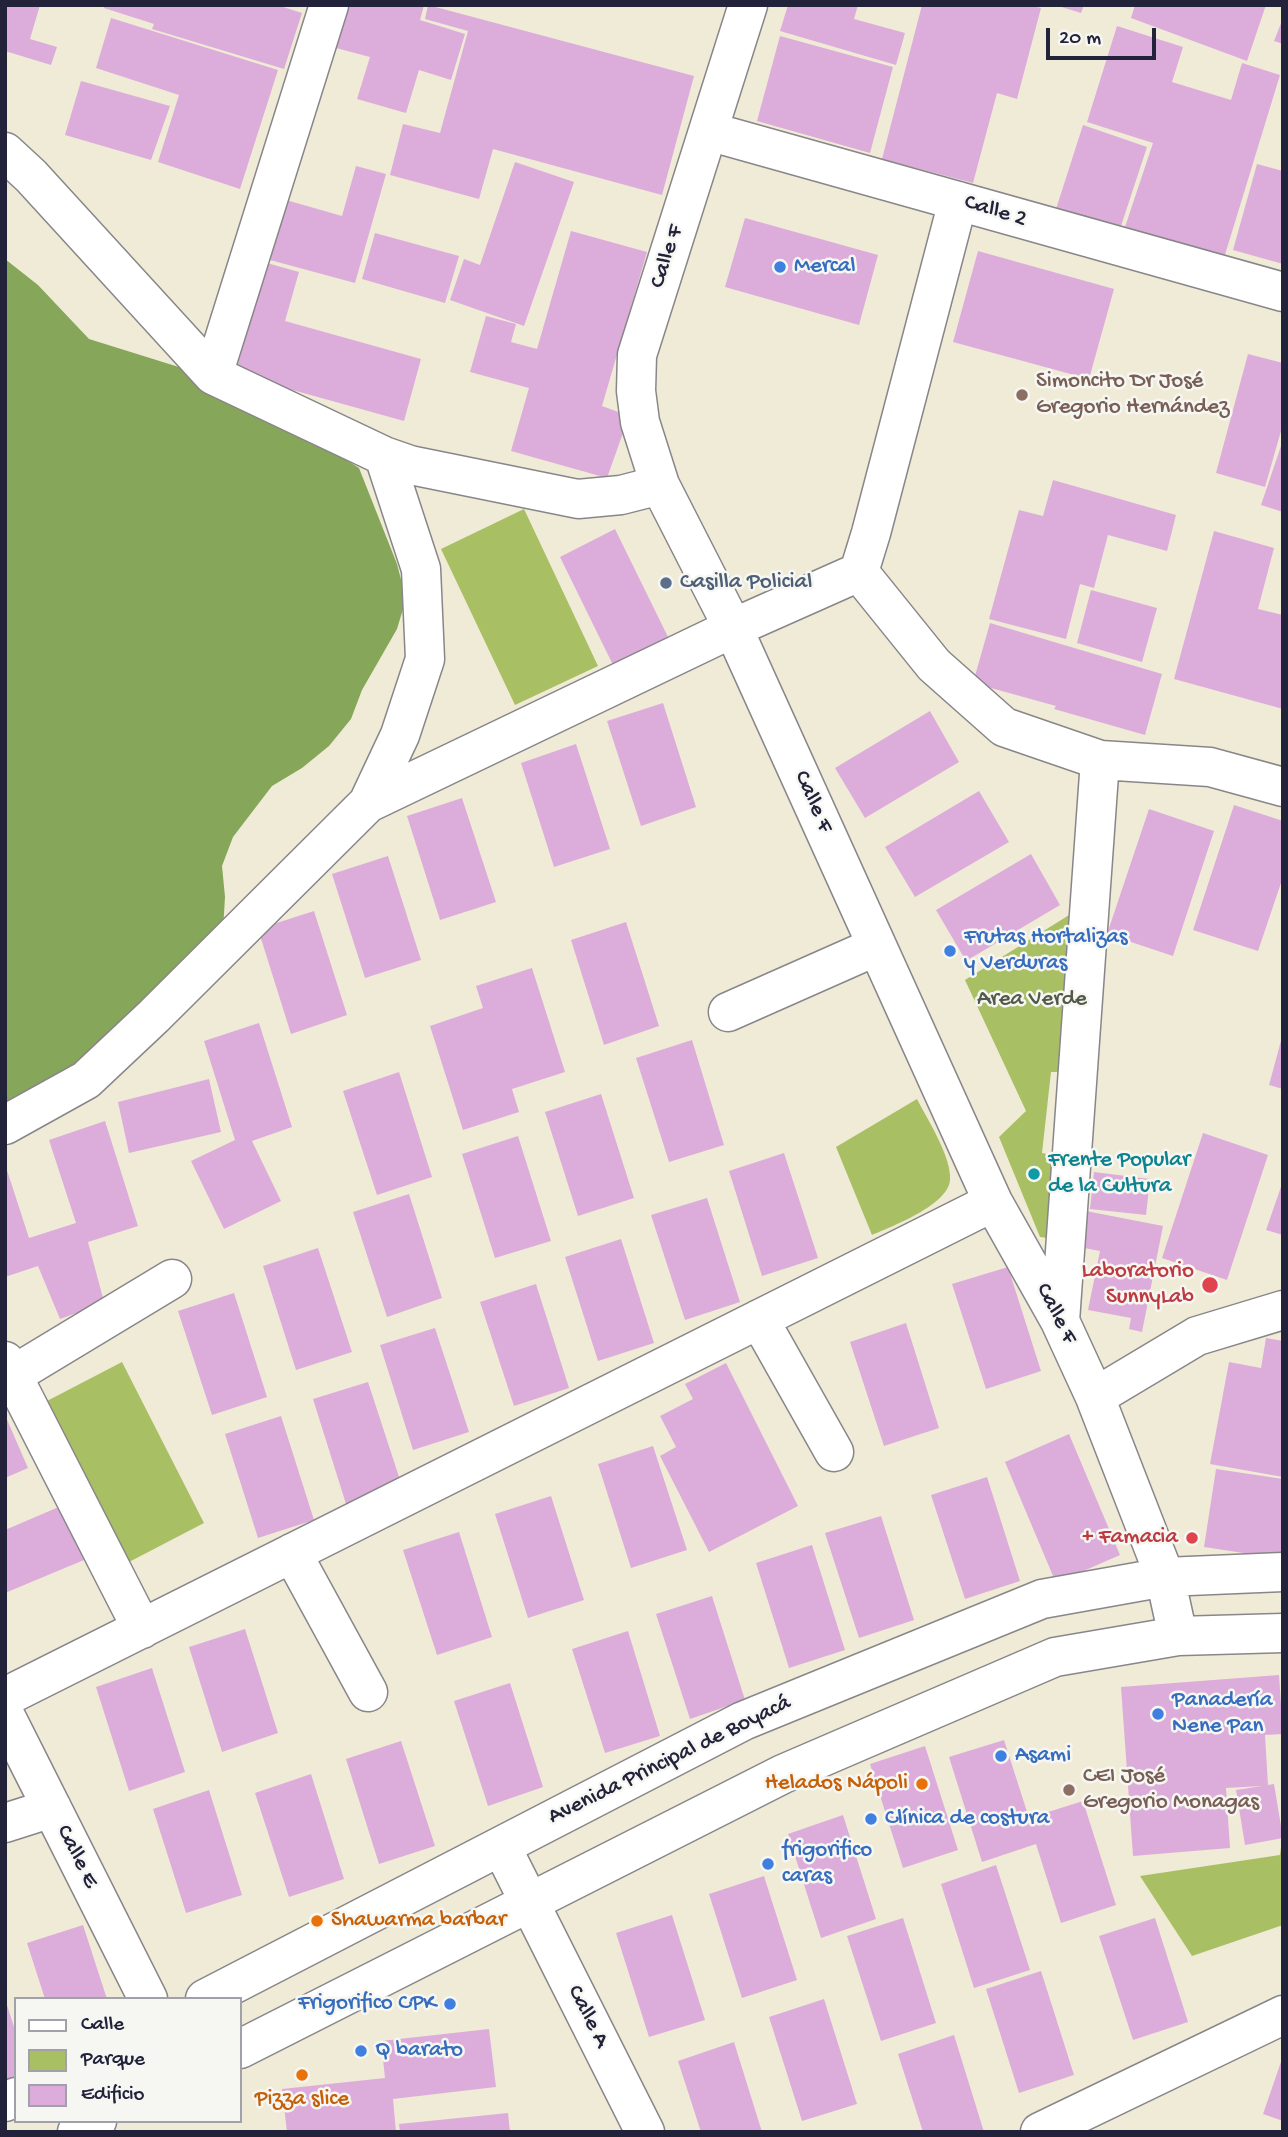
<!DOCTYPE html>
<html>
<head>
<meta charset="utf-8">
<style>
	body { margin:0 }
	#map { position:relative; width:1288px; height:2137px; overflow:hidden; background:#f0ebd7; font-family:"Gochi Hand",sans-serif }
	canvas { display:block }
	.frame { position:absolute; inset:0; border:7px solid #22223b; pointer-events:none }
	.legend { position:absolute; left:14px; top:1997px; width:228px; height:126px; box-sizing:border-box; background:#f6f6f2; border:2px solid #a1a1a9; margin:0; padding:9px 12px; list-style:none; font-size:21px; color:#22223b }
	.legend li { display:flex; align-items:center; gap:14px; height:35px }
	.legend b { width:35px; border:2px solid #a1a1a9 }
	.scale { position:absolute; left:1046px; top:28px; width:110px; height:32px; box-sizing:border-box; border:4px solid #22223b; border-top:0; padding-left:9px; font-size:21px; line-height:24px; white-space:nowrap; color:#22223b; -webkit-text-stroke:5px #f6f6f2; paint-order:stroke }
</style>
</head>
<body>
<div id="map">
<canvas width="1288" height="2137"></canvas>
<div class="frame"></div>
<ul class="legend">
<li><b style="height:9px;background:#fff"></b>Calle</li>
<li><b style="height:19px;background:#a8bf64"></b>Parque</li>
<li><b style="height:19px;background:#dcadda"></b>Edificio</li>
</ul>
<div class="scale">20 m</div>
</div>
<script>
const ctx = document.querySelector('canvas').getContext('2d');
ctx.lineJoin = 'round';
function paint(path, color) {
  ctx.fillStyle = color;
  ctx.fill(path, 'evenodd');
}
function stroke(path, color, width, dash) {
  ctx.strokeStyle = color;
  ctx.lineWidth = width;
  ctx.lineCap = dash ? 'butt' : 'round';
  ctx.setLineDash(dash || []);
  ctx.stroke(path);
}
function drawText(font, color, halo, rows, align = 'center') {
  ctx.font = font + ' "Gochi Hand",sans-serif';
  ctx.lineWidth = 5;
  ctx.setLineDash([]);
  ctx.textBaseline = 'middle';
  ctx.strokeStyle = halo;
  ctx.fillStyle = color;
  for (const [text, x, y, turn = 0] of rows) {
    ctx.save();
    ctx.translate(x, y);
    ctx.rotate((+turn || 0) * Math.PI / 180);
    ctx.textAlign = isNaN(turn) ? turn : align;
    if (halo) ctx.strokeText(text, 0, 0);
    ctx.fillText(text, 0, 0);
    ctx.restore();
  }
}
paint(new Path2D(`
	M524,509L598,666L515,705L441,549Z
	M1090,902L1079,1072H1051L1042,1153L1073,1159L1057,1239L1040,1237L999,1137L1026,1111L965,980Z
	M917,1099C927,1119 952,1157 950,1180C948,1205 893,1226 872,1235L836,1147Z
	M122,1362L204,1523L129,1562L47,1401Z
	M1283,1830V1925L1192,1956L1140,1876L1280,1855Z`), '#a8bf64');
paint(new Path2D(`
	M5,259L38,285L89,339L182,368L301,431L359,468L397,564L406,599L397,629L362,690L351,719L329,746L302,768L272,786L233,837L222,866L225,897L223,930L112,1049L5,1109Z`), '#86a65a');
paint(new Path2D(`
	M5,5H40L30,39L57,47L51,65L5,51Z
	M105,5H277L302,13L284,69L152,29L154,24L104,8Z
	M349,5H424L420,20L465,34L451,80L419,70L406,113L357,99L370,57L336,48Z
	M428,5L694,76L662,195L493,149L479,199L390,175L403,124L440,133L468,31L425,19Z
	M788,5H858L854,19L905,33L896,65L780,31Z
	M922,5H1029L1041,8L1017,99L997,93L973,183L882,159Z
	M1055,5H1084L1081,13Z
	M1135,5H1266L1247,61L1131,18Z
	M111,18L278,70L240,189L158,162L179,95L96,68Z
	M1283,18V44L1274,41Z
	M1117,26L1183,47L1172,82L1231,100L1242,63L1280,75L1224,258L1125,227L1153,143L1087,122Z
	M780,36L893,67L870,153L757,121Z
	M81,81L170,106L151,160L65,135Z
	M1083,125L1147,147L1120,229L1056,209Z
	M515,162L574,182L524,326L450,300L464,259L480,265Z
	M1257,164L1283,171V264L1233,250Z
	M356,166L386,174L355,283L270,260L286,200L342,216Z
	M745,218L878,255L859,325L725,287Z
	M571,231L647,252L602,406L629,416L607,478L511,451L529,388L470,372L486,316L516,324L511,342L537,349Z
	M375,233L459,256L445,303L362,279Z
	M978,251L1114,289L1089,379L953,342Z
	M267,263L299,272L285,321L421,359L404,421L235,374Z
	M1248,354L1283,363V424L1265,487L1216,473Z
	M1283,440V512L1261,505Z
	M1053,480L1176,515L1167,551L1108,535L1094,588L1080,584L1066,639L989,619L1019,510L1043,516Z
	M615,529L669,639L614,667L560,557Z
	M1214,531L1274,548L1258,609L1283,615V709L1174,679Z
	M1091,590L1157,608L1142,662L1077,643Z
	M990,623L1162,674L1145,735L1054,709L1056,706L973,683Z
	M663,703L696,807L641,826L607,721Z
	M930,711L959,762L865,818L835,768Z
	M576,744L610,849L554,867L521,763Z
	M979,791L1009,842L915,897L885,847Z
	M462,798L496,902L440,920L407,816Z
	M1234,805L1283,821V877L1258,951L1193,930Z
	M1149,809L1214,831L1173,956L1107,934Z
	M1031,854L1060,905L966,961L936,910Z
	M388,856L421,960L365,978L332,874Z
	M314,911L347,1015L291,1034L258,929Z
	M626,922L659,1026L604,1045L571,940Z
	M532,968L565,1072L512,1089L519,1112L463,1130L430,1026L483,1008L476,986Z
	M259,1023L292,1127L252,1141L281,1201L224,1229L191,1161L235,1140L204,1041Z
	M1282,1037H1283V1089L1269,1085Z
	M692,1040L724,1145L669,1162L636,1058Z
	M399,1072L432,1177L377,1195L343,1091Z
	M209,1079L221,1132L129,1153L118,1102Z
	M601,1094L634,1198L578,1216L545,1112Z
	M105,1121L138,1226L88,1242L103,1298L82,1311L60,1319L38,1266L5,1277V1164L29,1238L76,1223L49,1140Z
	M1203,1133L1268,1155L1227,1280L1162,1258Z
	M518,1136L551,1241L495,1258L462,1154Z
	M784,1153L818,1258L762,1276L729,1171Z
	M1094,1172L1150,1179L1146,1215L1090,1209Z
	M1283,1181V1235L1266,1230Z
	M409,1194L442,1298L387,1317L353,1212Z
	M707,1198L740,1302L685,1320L651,1215Z
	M1086,1211L1163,1226L1142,1332L1129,1329L1131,1318L1088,1310L1100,1251L1079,1247Z
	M621,1239L654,1343L598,1361L565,1257Z
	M318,1248L352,1352L296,1370L263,1266Z
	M1008,1267L1041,1371L986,1389L952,1284Z
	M536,1284L569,1388L514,1406L480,1302Z
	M234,1293L267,1397L212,1415L178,1311Z
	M906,1323L939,1428L884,1446L850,1342Z
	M435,1328L469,1432L413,1450L380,1345Z
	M1266,1338L1283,1341V1477L1210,1464L1229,1362L1261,1368Z
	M726,1363L798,1506L709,1552L660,1456L676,1447L660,1416L693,1399L685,1384Z
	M368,1382L402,1486L346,1504L313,1399Z
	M5,1415L28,1468L5,1478Z
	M281,1416L314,1520L258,1538L225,1434Z
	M1069,1434L1120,1555L1056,1583L1005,1462Z
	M653,1446L687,1550L631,1568L598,1464Z
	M1216,1469L1283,1479V1559L1204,1547Z
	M987,1477L1020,1581L965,1599L931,1495Z
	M551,1496L584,1600L528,1618L495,1514Z
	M61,1506L84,1560L5,1593V1530Z
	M881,1516L914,1620L859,1638L825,1533Z
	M459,1532L492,1637L437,1655L403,1550Z
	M812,1545L845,1650L789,1668L756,1563Z
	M712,1596L745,1700L690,1719L656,1614Z
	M245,1629L278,1733L222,1752L189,1647Z
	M628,1631L660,1736L605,1753L572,1649Z
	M152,1668L185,1772L129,1791L96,1687Z
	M1279,1675L1283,1734L1265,1735L1268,1785L1274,1784L1283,1838L1245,1845L1236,1790L1262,1786L1226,1788L1230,1848L1133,1856L1121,1687Z
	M510,1683L543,1787L488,1806L454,1701Z
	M1004,1740L1029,1818L1083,1801L1116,1905L1061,1923L1036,1844L982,1862L949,1757Z
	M401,1741L435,1846L379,1864L346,1759Z
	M925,1746L958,1850L903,1868L870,1764Z
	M311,1774L344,1879L289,1897L255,1793Z
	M209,1790L242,1895L186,1913L153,1809Z
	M843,1815L876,1919L821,1938L788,1834Z
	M996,1865L1030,1970L974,1988L941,1884Z
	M764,1876L797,1980L742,1998L709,1894Z
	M672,1915L705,2020L649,2037L616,1933Z
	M903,1918L936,2023L881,2041L847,1936Z
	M1155,1918L1188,2022L1133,2040L1099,1936Z
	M83,1925L107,1999H45L27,1943Z
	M1041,1971L1074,2075L1019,2093L986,1989Z
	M824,1999L857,2104L802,2121L769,2017Z
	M6,2002L16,2033V2078L5,2081Z
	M489,2029L496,2087L393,2099L396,2132H287L282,2089L385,2078L381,2041Z
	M954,2035L984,2132H923L898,2054Z
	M734,2042L762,2132H701L678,2061Z
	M1283,2056V2121L1263,2114Z
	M508,2113L510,2132H400L399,2124Z`), '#dcadda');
const minor = new Path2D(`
	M748,5L637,355L636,391L640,422L660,485L733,628L993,1202L1060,1321L1095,1397L1165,1577L1178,1636
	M708,131L1283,292
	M5,152L31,176L213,375L384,456L410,465L578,499L621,495L660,485
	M213,375L329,5
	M859,572L934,665L1004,727L1100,760L1210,767L1283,787
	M368,803L400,735L425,659L421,569L384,456
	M728,1012L877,946
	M5,1125L86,1080L154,1016L368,803L733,628L859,572L871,533L958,201
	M759,1319L834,1452
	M1060,1321L1100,760
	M5,1361L142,1629
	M13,1375L172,1279
	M1095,1397L1197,1336L1283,1310
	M292,1553L368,1692
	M5,1697L993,1202
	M5,1715L148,1999
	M5,1823L52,1808
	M501,1846L645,2132
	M205,1999L743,1721L1042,1599L1165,1577L1283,1572
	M240,2049L783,1774L1055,1657L1178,1636L1283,1633
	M5,2102L16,2097
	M77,2132L97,2121
	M1040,2132L1283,2015`);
stroke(minor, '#898689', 41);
stroke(minor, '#fff', 38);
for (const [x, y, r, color] of [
	[780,267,7,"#3f7fe0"],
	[1022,395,7,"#8d6e63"],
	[666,583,7,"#5c6f8a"],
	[950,951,7,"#3f7fe0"],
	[1034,1174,7,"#0f9aa8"],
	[1210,1285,9,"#e0444e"],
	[1192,1538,7,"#e0444e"],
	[1158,1714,7,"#3f7fe0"],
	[1001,1756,7,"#3f7fe0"],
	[922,1784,7,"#e8710a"],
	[1069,1790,7,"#8d6e63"],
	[871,1819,7,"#3f7fe0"],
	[768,1864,7,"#3f7fe0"],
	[317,1921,7,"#e8710a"],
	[450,2004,7,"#3f7fe0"],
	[361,2051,7,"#3f7fe0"],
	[302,2075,7,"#e8710a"]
]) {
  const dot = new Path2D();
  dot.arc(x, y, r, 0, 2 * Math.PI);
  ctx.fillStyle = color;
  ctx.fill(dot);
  stroke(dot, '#f6f6f2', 2.5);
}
drawText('23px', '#22223b', '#f6f6f2', [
	["Calle 2",995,212,17],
	["Calle F",668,257,-72],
	["Calle F",812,802,66],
	["Calle F",1055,1314,63],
	["Avenida Principal de Boyacá",670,1761,-26],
	["Calle E",76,1857,63],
	["Calle A",587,2017,63]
]);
drawText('23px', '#366cbe', '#f6f6f2', [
	["Mercal",794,267],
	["Frutas Hortalizas",964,938],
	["y Verduras",964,964],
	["Panadería",1172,1701],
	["Nene Pan",1172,1727],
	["Asami",1015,1756],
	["Clínica de costura",885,1819],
	["frigorifico",782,1851],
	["caras",782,1877],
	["Frigorifico CPK",436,2004,"right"],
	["Q barato",375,2051]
], 'left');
drawText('23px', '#785e54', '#f6f6f2', [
	["Simoncito Dr José",1036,382],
	["Gregorio Hernández",1036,408],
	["CEI José",1083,1777],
	["Gregorio Monagas",1083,1803]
], 'left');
drawText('23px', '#4e5e75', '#f6f6f2', [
	["Casilla Policial",680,583]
], 'left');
drawText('23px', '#515949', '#f6f6f2', [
	["Area Verde",1032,1000]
]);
drawText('23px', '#0d838f', '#f6f6f2', [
	["Frente Popular",1048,1161],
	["de la Cultura",1048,1187]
], 'left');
drawText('23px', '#be3a42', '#f6f6f2', [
	["Laboratorio",1194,1272],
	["SunnyLab",1194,1298],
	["+ Famacia",1178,1538]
], 'right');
drawText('23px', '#c56008', '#f6f6f2', [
	["Helados Nápoli",908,1784],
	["Shawarma barbar",331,1921,"left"],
	["Pizza slice",302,2100,"center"]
], 'right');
</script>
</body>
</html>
